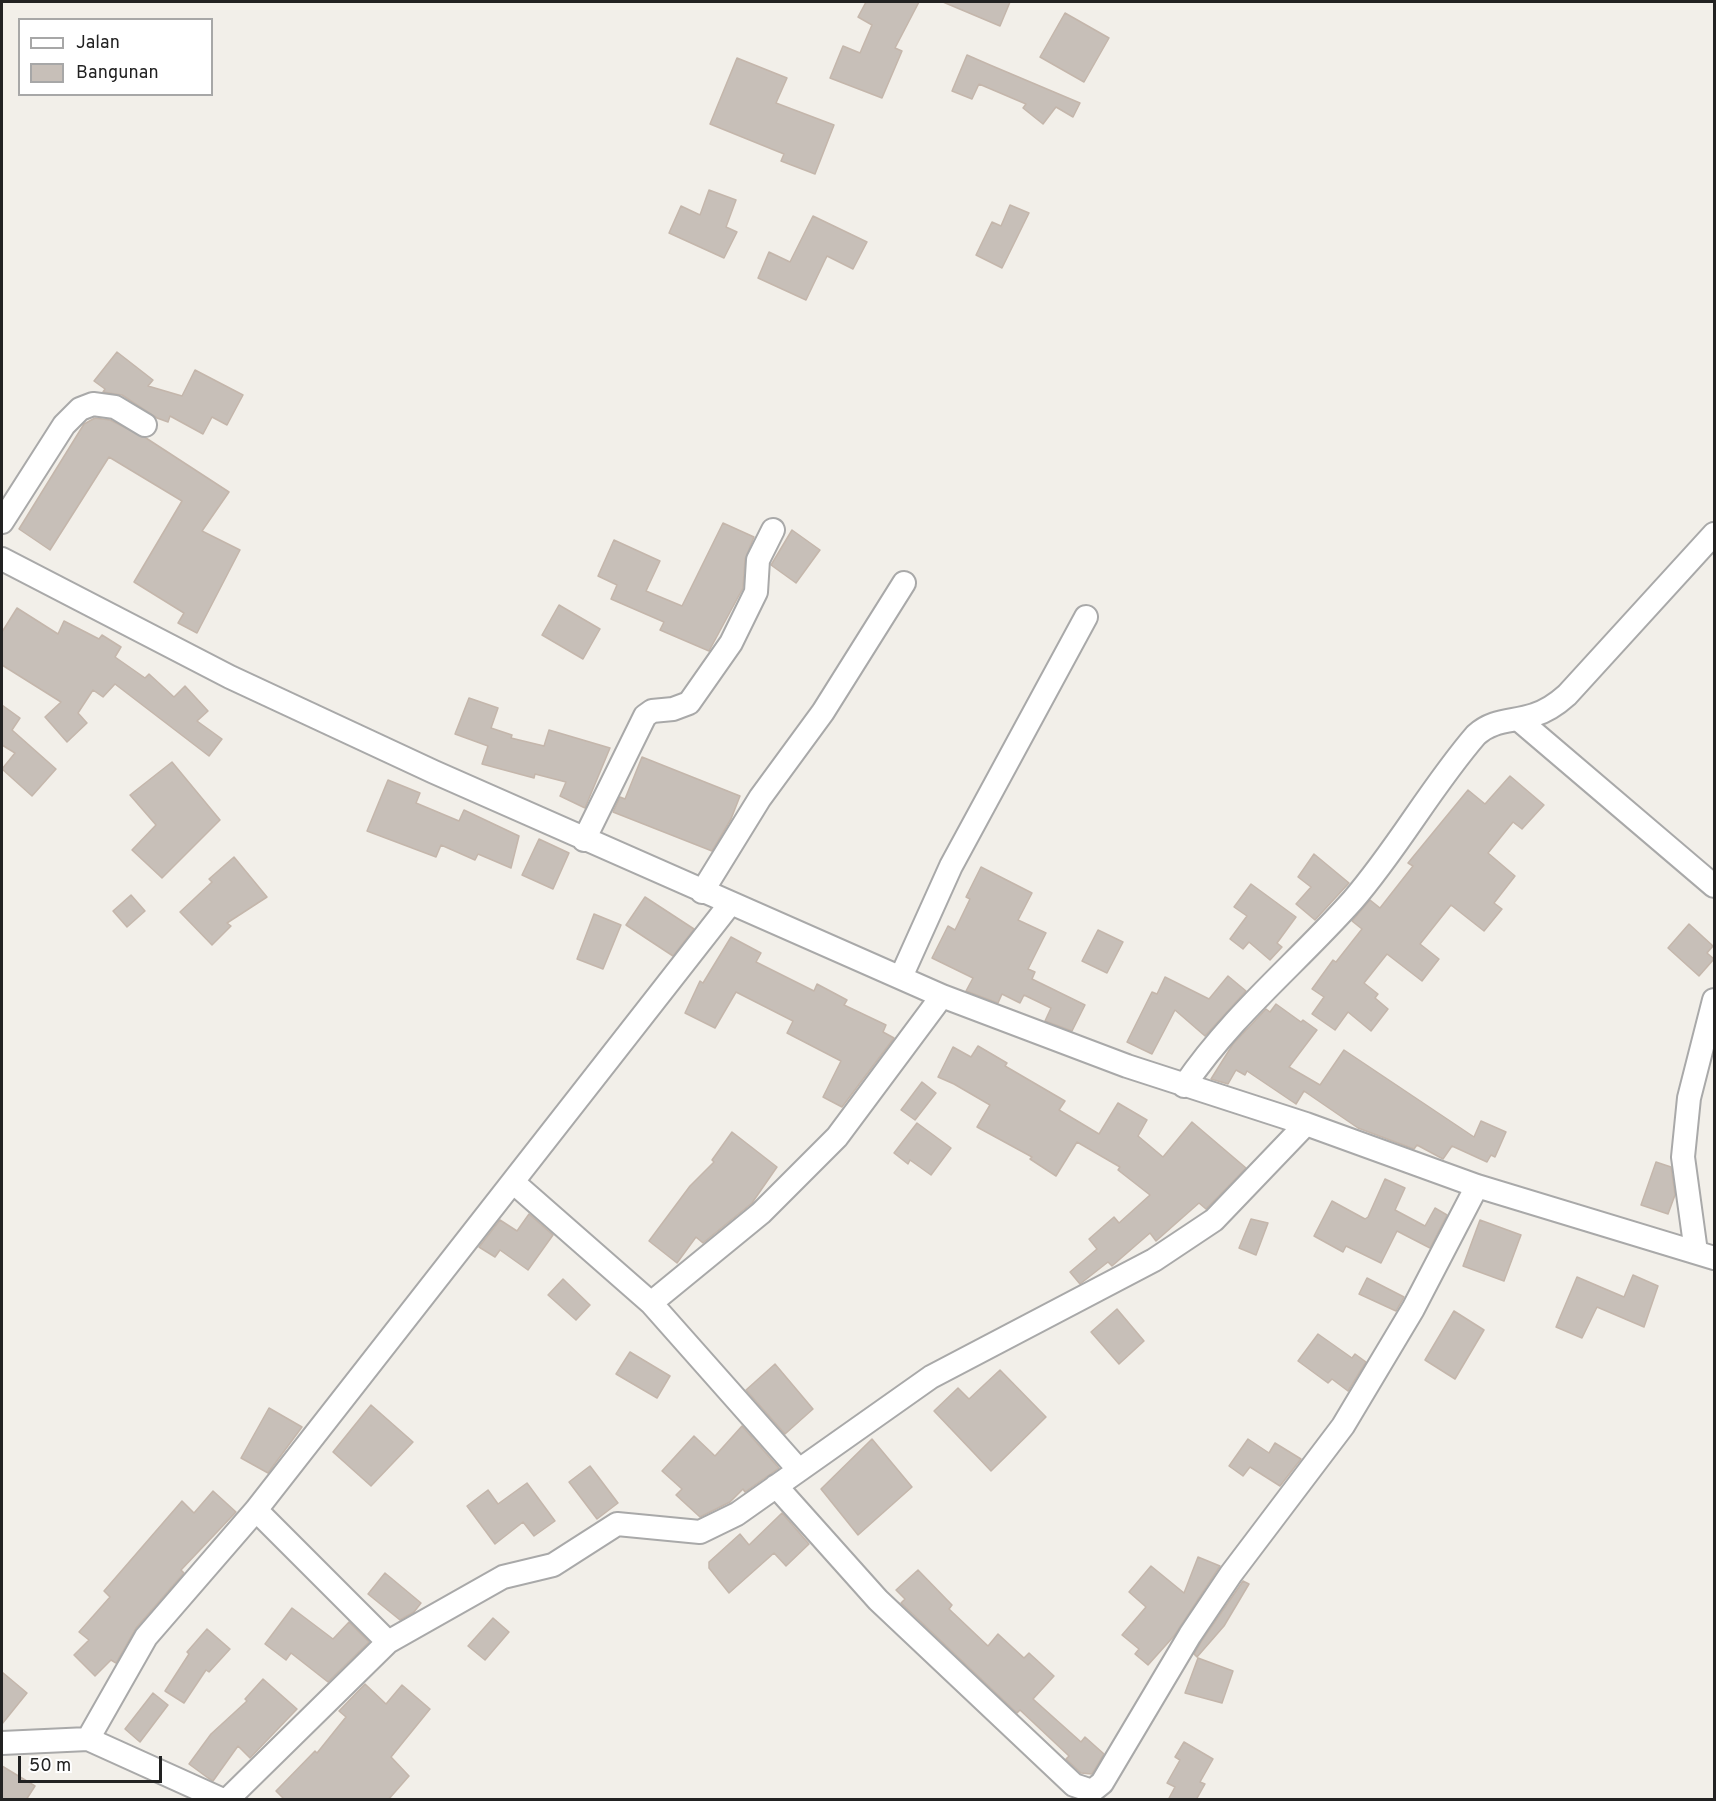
<!DOCTYPE html>
<html>
<head>
<meta charset="utf-8">
<style>
	body { margin:0 }
	#map { position:relative; width:1716px; height:1801px; overflow:hidden; background:#f2efe9; font-family:Overpass,sans-serif }
	canvas { display:block }
	.frame { position:absolute; inset:0; border:3px solid #222; pointer-events:none }
	.legend { position:absolute; left:18px; top:18px; width:195px; height:78px; box-sizing:border-box; background:#fff; border:2px solid #a7a7a7; margin:0; padding:8px 10px; list-style:none; font-size:18px; color:#222 }
	.legend li { display:flex; align-items:center; gap:12px; height:30px }
	.legend b { width:30px; border:2px solid #a7a7a7 }
	.scale { position:absolute; left:18px; top:1756px; width:144px; height:27px; box-sizing:border-box; border:3px solid #222; border-top:0; padding-left:8px; font-size:18px; line-height:21px; white-space:nowrap; color:#222; -webkit-text-stroke:4px #fff; paint-order:stroke }
</style>
</head>
<body>
<div id="map">
<canvas width="1716" height="1801"></canvas>
<div class="frame"></div>
<ul class="legend">
<li><b style="height:8px;background:#fff"></b>Jalan</li>
<li><b style="height:16px;background:#c7bfb8"></b>Bangunan</li>
</ul>
<div class="scale">50 m</div>
</div>
<script>
const ctx = document.querySelector('canvas').getContext('2d');
ctx.lineJoin = 'round';
function paint(path, color) {
  ctx.fillStyle = color;
  ctx.fill(path, 'evenodd');
}
function stroke(path, color, width, dash) {
  ctx.strokeStyle = color;
  ctx.lineWidth = width;
  ctx.lineCap = dash ? 'butt' : 'round';
  ctx.setLineDash(dash || []);
  ctx.stroke(path);
}
const building = new Path2D(`
	M866,2H919L895,48L902,51L882,98L830,78L843,46L860,53L872,25L858,17Z
	M943,2H1010L1000,26Z
	M1065,13L1109,38L1084,82L1040,57Z
	M967,55L990,65L1080,103L1073,117L1056,107L1043,124L1023,108L1026,104L979,84L972,99L952,91Z
	M737,58L787,78L776,103L834,125L815,174L781,161L784,154L710,124Z
	M709,190L736,200L726,227L737,232L724,258L669,233L681,206L700,215Z
	M1010,205L1029,213L1002,268L976,255L992,222L1001,226Z
	M813,216L867,242L853,269L827,256L806,300L758,278L769,252L790,262Z
	M117,352L153,380L148,386L182,396L195,370L243,395L227,425L212,417L203,434L170,416L168,422L157,418L122,395L103,392L105,389L94,381Z
	M95,418L110,420L146,438L229,492L202,531L240,550L197,633L178,623L184,613L134,582L182,501L109,457L50,550L19,529L84,424Z
	M723,523L754,537L745,559L743,588L709,651L660,630L664,622L611,599L617,585L598,576L614,540L660,561L646,591L682,606Z
	M792,530L820,550L796,583L771,565Z
	M559,605L600,629L583,659L542,635Z
	M17,608L58,634L64,621L99,639L102,635L121,647L115,657L145,678L149,674L174,697L185,686L208,711L197,721L222,739L209,756L115,684L103,697L93,690L78,713L87,723L67,742L45,717L61,702L2,665V632Z
	M469,698L498,708L491,728L512,735L511,738L544,746L549,730L610,748L585,808L560,796L566,782L535,774L534,778L482,764L488,746L455,734Z
	M2,705L20,718L12,730L56,769L32,796L2,769L15,753L2,745Z
	M642,757L740,796L731,819L712,851L613,812L620,797L625,799Z
	M172,762L220,820L162,878L132,850L156,825L130,795Z
	M1510,776L1544,805L1522,829L1513,822L1488,853L1515,876L1494,903L1502,909L1484,931L1451,905L1420,944L1439,959L1422,981L1387,954L1364,983L1378,994L1375,998L1388,1009L1371,1031L1348,1012L1335,1030L1312,1014L1324,997L1312,989L1333,960L1336,962L1362,929L1352,921L1370,900L1380,908L1413,866L1408,863L1468,790L1485,804Z
	M388,780L420,793L416,803L459,821L464,810L519,836L511,868L478,854L475,860L441,845L436,857L367,831Z
	M539,839L569,853L553,889L522,875Z
	M1314,854L1349,883L1315,920L1296,904L1311,887L1298,877Z
	M234,857L267,897L227,923L231,926L212,945L180,912L212,882L209,879Z
	M981,867L1032,893L1018,920L1046,933L1028,969L1035,972L1032,979L1085,1005L1072,1031L1045,1021L1051,1008L1024,995L1020,1003L1002,994L998,1003L966,991L973,978L932,958L948,926L955,930L970,899L966,897Z
	M1251,884L1296,917L1277,943L1282,947L1270,960L1249,942L1243,949L1230,939L1247,916L1234,907Z
	M131,895L145,911L127,927L113,911Z
	M645,897L694,929L673,956L626,925Z
	M594,914L621,925L603,969L577,959Z
	M1689,924L1713,946L1707,953L1714,959L1699,976L1668,948Z
	M1098,930L1123,942L1107,973L1082,961Z
	M731,937L761,953L756,962L814,991L817,984L847,1000L844,1005L886,1025L883,1032L894,1038L842,1107L823,1097L841,1061L787,1033L793,1021L736,992L715,1028L685,1013L700,981L703,983Z
	M1228,976L1246,991L1205,1036L1175,1010L1152,1054L1127,1042L1152,992L1157,994L1165,977L1209,999Z
	M1276,1004L1301,1022L1303,1020L1317,1030L1289,1067L1320,1085L1344,1050L1474,1137L1481,1121L1506,1132L1495,1157L1491,1155L1487,1162L1452,1146L1443,1159L1417,1145L1414,1149L1358,1128L1304,1091L1296,1104L1247,1071L1245,1075L1236,1070L1228,1084L1211,1079L1233,1044L1266,1009L1270,1012Z
	M978,1046L1007,1063L1005,1066L1065,1101L1059,1110L1099,1134L1118,1103L1147,1120L1138,1136L1163,1157L1192,1122L1246,1168L1206,1209L1199,1203L1156,1241L1150,1233L1112,1266L1108,1262L1080,1284L1070,1272L1097,1249L1089,1239L1114,1217L1119,1223L1150,1195L1118,1170L1120,1167L1077,1142L1056,1176L1030,1159L1032,1157L977,1127L990,1105L954,1084L938,1077L953,1047L971,1057Z
	M922,1082L936,1093L915,1120L901,1110Z
	M917,1123L951,1148L931,1175L910,1160L908,1164L894,1153Z
	M732,1132L777,1167L752,1203L703,1243L696,1237L677,1263L649,1241L690,1186L714,1162L712,1160Z
	M1656,1162L1671,1167L1675,1195L1668,1214L1641,1205Z
	M1385,1179L1405,1188L1395,1210L1425,1226L1435,1208L1447,1215L1430,1248L1397,1231L1381,1263L1346,1246L1343,1252L1314,1236L1332,1201L1365,1219L1368,1217Z
	M529,1214L553,1235L528,1270L500,1250L495,1257L479,1247L500,1220L517,1231Z
	M1251,1219L1268,1223L1256,1255L1239,1248Z
	M1480,1220L1521,1235L1504,1281L1463,1266Z
	M1633,1275L1658,1286L1644,1327L1597,1307L1582,1338L1556,1327L1577,1277L1624,1297Z
	M1367,1278L1404,1297L1396,1311L1359,1294Z
	M563,1279L590,1305L576,1320L548,1295Z
	M1117,1309L1144,1341L1119,1364L1091,1332Z
	M1454,1311L1484,1330L1455,1379L1425,1360Z
	M1318,1334L1352,1358L1355,1354L1366,1362L1348,1391L1332,1379L1328,1383L1298,1361Z
	M630,1352L670,1376L657,1398L616,1374Z
	M775,1364L813,1409L785,1434L746,1390Z
	M1000,1370L1046,1417L991,1471L934,1411L958,1388L969,1399Z
	M371,1405L413,1442L371,1486L333,1452Z
	M269,1408L302,1427L268,1473L241,1458Z
	M742,1426L779,1468L745,1492L743,1489L730,1502L700,1517L676,1495L682,1489L662,1471L694,1436L715,1456Z
	M872,1439L912,1487L858,1535L821,1489Z
	M1248,1439L1269,1453L1275,1443L1301,1459L1280,1486L1250,1467L1243,1476L1229,1466Z
	M590,1466L618,1503L597,1519L569,1482Z
	M527,1483L555,1521L534,1536L523,1522L495,1544L467,1506L488,1490L498,1504Z
	M213,1491L236,1512L181,1570L184,1573L136,1628L116,1663L111,1660L95,1676L74,1655L89,1640L79,1632L110,1597L104,1591L182,1501L194,1513Z
	M782,1513L809,1544L786,1566L774,1553L729,1593L709,1568V1562L740,1534L749,1545Z
	M1198,1557L1220,1566L1174,1636L1148,1665L1135,1654L1139,1649L1122,1635L1146,1607L1129,1592L1151,1566L1184,1593Z
	M918,1570L952,1605L949,1609L988,1646L998,1634L1024,1658L1029,1653L1054,1676L1033,1699L1081,1742L1085,1737L1104,1754L1092,1774L1081,1773L1066,1759L1069,1756L1020,1710L1017,1713L901,1603L905,1599L896,1590Z
	M385,1573L421,1603L414,1612L400,1620L368,1594Z
	M1243,1581L1249,1584L1224,1626L1197,1657L1194,1654L1201,1642Z
	M292,1608L333,1639L349,1622L369,1642L328,1682L291,1653L286,1660L265,1644Z
	M493,1618L509,1632L485,1660L468,1646Z
	M207,1629L230,1649L209,1672L206,1670L184,1703L165,1691L189,1654L187,1652Z
	M1198,1658L1233,1671L1222,1703L1185,1693Z
	M2,1672L27,1693L2,1724Z
	M263,1679L297,1709L250,1758L238,1746L213,1781L208,1778L189,1764L211,1734L247,1701L245,1699Z
	M365,1684L386,1704L402,1685L430,1709L391,1757L409,1776L388,1800H285L276,1791L315,1751L317,1753L346,1717L339,1711Z
	M153,1693L168,1705L140,1742L125,1729Z
	M1184,1742L1213,1759L1200,1782L1205,1784L1196,1800H1168L1175,1787L1167,1783L1180,1760L1175,1757Z
	M2,1766L35,1786L26,1800H2Z`);
paint(building, '#c7bfb8');
stroke(building, '#c4b6ab', 1.5);
const minor = new Path2D(`
	M2,522L64,425L80,409L93,404L115,407L145,425
	M2,559L230,677L434,772L942,996L1127,1066L1306,1124L1477,1186L1714,1258
	M1518,719L1714,886
	M584,840L645,716L652,711L673,709L689,703L731,643L756,592L758,560L773,530
	M702,892L760,798L823,712L904,583
	M901,977L951,866L1086,617
	M1184,1086C1233,1014 1296,964 1353,900C1398,848 1431,787 1476,735C1493,719 1513,722 1534,715C1547,711 1557,704 1567,695L1714,534
	M513,1182L651,1303L799,1470
	M1696,1252L1683,1157L1689,1098L1714,1000
	M651,1303L761,1213L837,1137L942,996
	M776,1486L878,1600L1074,1785L1092,1791L1102,1783L1190,1635L1231,1574L1343,1426L1413,1309L1477,1186
	M256,1510L388,1642
	M88,1739L146,1637L256,1510L730,904
	M2,1743L88,1739L223,1800
	M227,1800L388,1642L503,1577L553,1565L617,1524L700,1532L737,1514L931,1377L1154,1260L1214,1220L1306,1124`);
stroke(minor, '#a9a9a9', 26);
stroke(minor, '#fff', 22);
</script>
</body>
</html>
